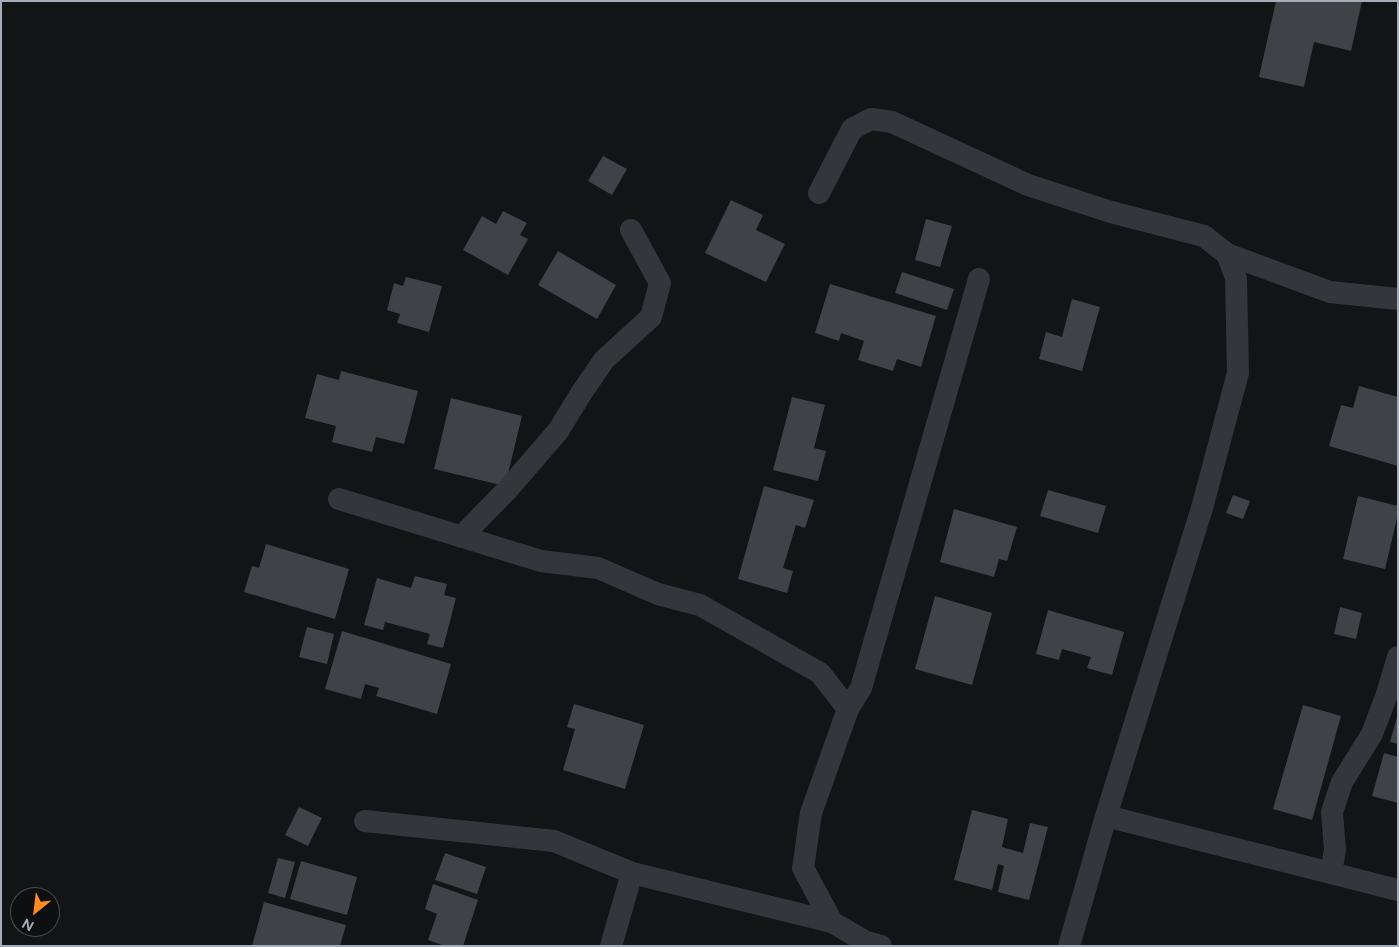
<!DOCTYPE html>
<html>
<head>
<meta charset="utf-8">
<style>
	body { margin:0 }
	#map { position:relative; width:1399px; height:947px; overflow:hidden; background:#131415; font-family:Figtree,sans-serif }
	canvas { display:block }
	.frame { position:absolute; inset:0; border:2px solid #a4adb7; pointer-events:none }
	.north { position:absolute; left:10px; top:887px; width:50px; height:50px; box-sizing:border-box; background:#0e0f10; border:1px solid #4a4e53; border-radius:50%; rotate:209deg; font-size:14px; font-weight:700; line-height:20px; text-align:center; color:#a4adb7 }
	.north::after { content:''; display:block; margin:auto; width:18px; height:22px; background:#ff8c22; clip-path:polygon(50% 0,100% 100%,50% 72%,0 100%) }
</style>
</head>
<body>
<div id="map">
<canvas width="1399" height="947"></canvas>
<div class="frame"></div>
<div class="north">N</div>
</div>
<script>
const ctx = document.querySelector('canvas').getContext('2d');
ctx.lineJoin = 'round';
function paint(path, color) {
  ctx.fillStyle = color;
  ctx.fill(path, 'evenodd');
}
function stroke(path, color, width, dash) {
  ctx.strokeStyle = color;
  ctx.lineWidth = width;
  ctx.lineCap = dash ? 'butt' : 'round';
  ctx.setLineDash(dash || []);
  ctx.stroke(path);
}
paint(new Path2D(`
	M1276,1H1362L1351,51L1314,42L1304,87L1259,77Z
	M603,156L627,169L612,195L588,181Z
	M731,200L763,215L756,230L785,244L766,282L705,253Z
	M503,211L527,223L520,235L528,239L508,275L463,250L482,216L496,224Z
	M926,219L952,226L940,267L915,260Z
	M558,251L616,285L597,319L538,285Z
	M902,272L954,289L947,310L895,293Z
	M406,277L442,286L429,332L397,323L400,314L387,310L394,283L403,286Z
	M830,284L936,316L921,367L897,359L893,371L858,360L864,341L841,333L839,341L815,333Z
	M1072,299L1100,307L1082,371L1039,359L1046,332L1062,337Z
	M341,371L418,391L404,444L376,437L372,452L332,442L336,426L305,418L317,374L339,380Z
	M1359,386L1398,397V466L1329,446L1341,405L1353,408Z
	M792,397L825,405L814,448L826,451L818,481L773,470Z
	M451,398L522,416L505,486L434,469Z
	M764,486L814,500L805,528L796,525L783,568L793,571L787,593L738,579Z
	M1048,490L1106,506L1098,533L1040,516Z
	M1233,495L1250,501L1243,519L1226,513Z
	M1358,496L1398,506V514L1385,569L1343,559Z
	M954,509L1017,527L1007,561L999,559L994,577L940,562Z
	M266,544L349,569L335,619L244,592L252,566L259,568Z
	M415,576L447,584L444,595L456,598L443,648L427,644L430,634L385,622L383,630L364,625L377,578L411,588Z
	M935,596L992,613L972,685L915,669Z
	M1340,607L1362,613L1356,639L1334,634Z
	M1048,610L1124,632L1112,675L1087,668L1091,657L1062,649L1059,660L1036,654Z
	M307,627L334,634L327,664L299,657Z
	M342,631L451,664L437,714L376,696L379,688L365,684L361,699L325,689Z
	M574,704L644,725L625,789L563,770L575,729L567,727Z
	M1303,705L1341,716L1312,820L1273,809Z
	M1397,717H1398V744L1390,742Z
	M1384,753L1398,757V803L1372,796Z
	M299,807L322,818L308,846L285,835Z
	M972,810L1008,819L1002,847L1023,853L1030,823L1048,827L1029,900L998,892L1004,866L998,864L992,890L954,880Z
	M445,853L486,867L477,894L435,880Z
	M278,858L295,862L285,898L268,893Z
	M301,861L357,877L347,915L290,899Z
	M433,884L478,900L463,946H445L428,940L437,914L425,909Z
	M264,902L346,925L340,946H252Z`), '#3f4246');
stroke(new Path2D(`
	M819,193L852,129L871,119L892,122L1028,185L1111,212L1204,236L1227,254L1236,278L1238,373L1202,508L1106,816L1069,946
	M1227,254L1330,292L1398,299
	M339,499L541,561L598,568L658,594L700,605L820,673L848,709
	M461,537L508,489L558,431L582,392L604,360L651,317L660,283L631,230
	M1106,816L1398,890
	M365,821L554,841L632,873L832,922L866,942L881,946
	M1331,872L1335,850L1332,812L1342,782L1372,734L1386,697L1398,657
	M832,922L803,868L811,813L848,709L861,688L979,279
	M611,946L632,873`), '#34363b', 22);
</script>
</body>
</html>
